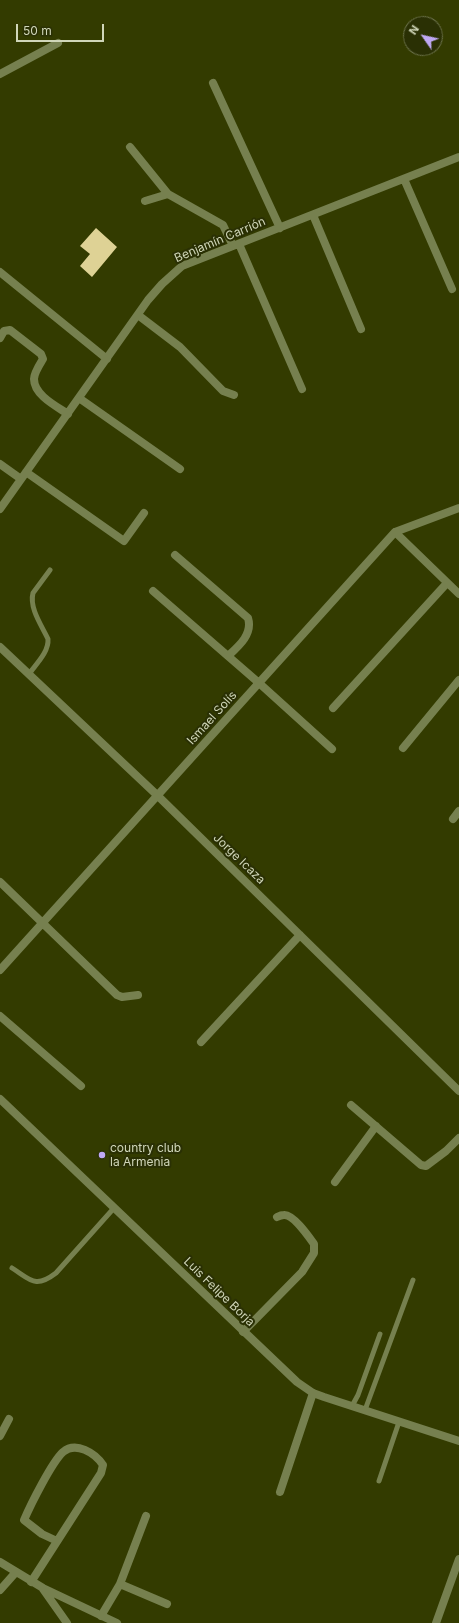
<!DOCTYPE html>
<html>
<head>
<meta charset="utf-8">
<style>
	body { margin:0 }
	#map { position:relative; width:459px; height:1623px; overflow:hidden; background:#333b00; font-family:Inter,sans-serif }
	canvas { display:block }
	.north { position:absolute; left:403px; top:16px; width:40px; height:40px; box-sizing:border-box; background:#2a3004; border:1px solid #6c724c; border-radius:50%; rotate:304deg; font-size:11px; font-weight:700; line-height:16px; text-align:center; color:#d0d6b9 }
	.north::after { content:''; display:block; margin:auto; width:14px; height:18px; background:#bfa8f4; clip-path:polygon(50% 0,100% 100%,50% 72%,0 100%) }
	.scale { position:absolute; left:16px; top:24px; width:88px; height:18px; box-sizing:border-box; border:2px solid #d0d6b9; border-top:0; padding-left:5px; font-size:12px; line-height:14px; white-space:nowrap; color:#d0d6b9; -webkit-text-stroke:3px #2a3004; paint-order:stroke }
</style>
</head>
<body>
<div id="map">
<canvas width="459" height="1623"></canvas>
<div class="north">N</div>
<div class="scale">50 m</div>
</div>
<script>
const ctx = document.querySelector('canvas').getContext('2d');
ctx.lineJoin = 'round';
function paint(path, color) {
  ctx.fillStyle = color;
  ctx.fill(path, 'evenodd');
}
function stroke(path, color, width, dash) {
  ctx.strokeStyle = color;
  ctx.lineWidth = width;
  ctx.lineCap = dash ? 'butt' : 'round';
  ctx.setLineDash(dash || []);
  ctx.stroke(path);
}
function drawText(font, color, halo, rows, align = 'center') {
  ctx.font = font + ' Inter,sans-serif';
  ctx.lineWidth = 4;
  ctx.setLineDash([]);
  ctx.textBaseline = 'middle';
  ctx.strokeStyle = halo;
  ctx.fillStyle = color;
  for (const [text, x, y, turn = 0] of rows) {
    ctx.save();
    ctx.translate(x, y);
    ctx.rotate((+turn || 0) * Math.PI / 180);
    ctx.textAlign = isNaN(turn) ? turn : align;
    if (halo) ctx.strokeText(text, 0, 0);
    ctx.fillText(text, 0, 0);
    ctx.restore();
  }
}
paint(new Path2D(`
	M96,228L117,247L92,277L80,266L90,254L80,246Z`), '#ded295');
stroke(new Path2D(`
	M29,674C36,664 49,652 48,639C42,626 29,608 33,593L50,570
	M12,1268C31,1280 35,1289 56,1273L114,1208
	M352,1406L358,1395L380,1334
	M365,1410L413,1280
	M379,1481L399,1422`), '#76804f', 5);
stroke(new Path2D(`
	M0,74L58,43
	M213,83L280,228
	M130,147L168,194L223,225L233,246
	M404,179L452,289
	M145,201L168,194
	M313,215L361,329
	M239,244L302,389
	M0,272L107,359
	M138,315L180,347L223,391L234,395
	M0,338L4,331L10,330L41,354L43,359C40,364 34,373 34,379C34,395 56,406 68,414
	M79,398L180,469
	M0,464L21,479
	M26,472L124,541L144,513
	M0,509L148,300L162,284L182,266L459,157
	M395,532L459,594
	M175,555L248,618C253,634 239,646 228,656
	M153,591L259,683L332,749
	M0,647L158,796L459,1091
	M333,708L447,583
	M403,748L459,680
	M453,819L459,811
	M0,882L117,995L122,997L138,995
	M0,970L395,532L459,508
	M0,1016L81,1086
	M201,1042L300,935
	M351,1105L421,1165L426,1166L446,1151L459,1138
	M335,1182L376,1126
	M243,1332L302,1272L314,1253V1244C309,1237 293,1214 284,1215C281,1215 279,1216 277,1217
	M0,1436L9,1419
	M280,1492L313,1393
	M0,1562L43,1588L117,1623
	M31,1582L101,1473L103,1465C95,1453 76,1441 63,1452C52,1462 31,1504 24,1520L42,1534L57,1541
	M120,1584L167,1604
	M43,1589L67,1623
	M0,1590L16,1572
	M101,1616L120,1584L146,1516
	M436,1623L459,1559`), '#76804f', 8);
stroke(new Path2D(`
	M0,1099L297,1382L313,1393L324,1397L459,1441`), '#76804f', 8);
for (const [x, y, r, color] of [
	[102,1155,4,"#bfa8f4"]
]) {
  const dot = new Path2D();
  dot.arc(x, y, r, 0, 2 * Math.PI);
  ctx.fillStyle = color;
  ctx.fill(dot);
  stroke(dot, '#2a3004', 1.5);
}
drawText('12px', '#d0d6b9', '#2a3004', [
	["Benjamín Carrión",220,240,-23],
	["Ismael Solís",212,718,-48],
	["Jorge Icaza",239,859,44],
	["Luis Felipe Borja",219,1292,44]
]);
drawText('12px', '#d0d6b9', '#2a3004', [
	["country club",110,1148],
	["la Armenia",110,1162]
], 'left');
</script>
</body>
</html>
